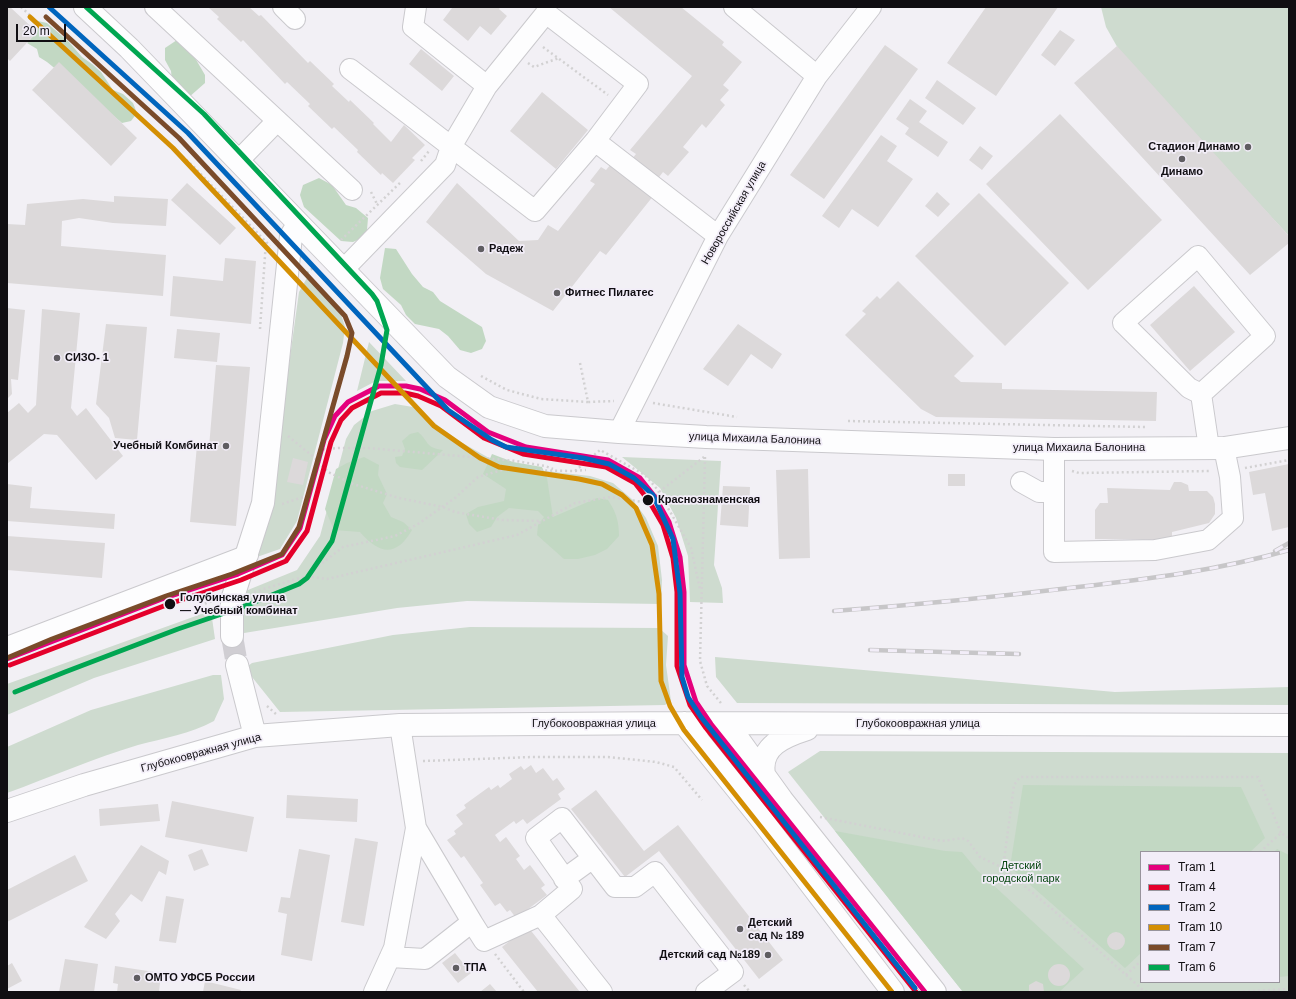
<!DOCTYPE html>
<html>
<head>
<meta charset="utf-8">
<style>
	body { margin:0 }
	#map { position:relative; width:1296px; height:999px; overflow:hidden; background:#f2f0f5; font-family:Arial,sans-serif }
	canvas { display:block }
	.frame { position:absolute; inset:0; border:8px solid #100e12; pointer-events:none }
	.legend { position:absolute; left:1140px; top:851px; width:140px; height:132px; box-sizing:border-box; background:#f2edf8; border:1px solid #98949c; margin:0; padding:5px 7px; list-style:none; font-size:12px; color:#100e12 }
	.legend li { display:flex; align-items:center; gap:8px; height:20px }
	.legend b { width:20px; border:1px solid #98949c }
	.scale { position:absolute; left:16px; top:24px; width:50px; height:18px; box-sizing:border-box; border:2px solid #100e12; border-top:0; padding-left:5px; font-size:12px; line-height:14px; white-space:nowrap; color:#100e12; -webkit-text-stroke:3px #f2edf8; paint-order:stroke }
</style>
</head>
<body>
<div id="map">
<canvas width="1296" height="999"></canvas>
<div class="frame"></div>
<ul class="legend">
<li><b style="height:5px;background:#e5007d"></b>Tram 1</li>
<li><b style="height:5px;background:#e4002b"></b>Tram 4</li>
<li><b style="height:5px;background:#0065bd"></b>Tram 2</li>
<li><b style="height:5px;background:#d48f03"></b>Tram 10</li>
<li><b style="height:5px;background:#7a4b2a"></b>Tram 7</li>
<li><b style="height:5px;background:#00a651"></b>Tram 6</li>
</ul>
<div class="scale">20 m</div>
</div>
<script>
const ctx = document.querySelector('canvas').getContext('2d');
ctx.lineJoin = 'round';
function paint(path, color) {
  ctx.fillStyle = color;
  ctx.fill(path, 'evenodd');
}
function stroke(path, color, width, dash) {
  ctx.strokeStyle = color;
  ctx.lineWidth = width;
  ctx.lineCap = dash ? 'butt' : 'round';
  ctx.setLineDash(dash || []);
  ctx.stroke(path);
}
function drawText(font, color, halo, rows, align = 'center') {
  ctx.font = font + ' Arial,sans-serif';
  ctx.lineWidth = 3.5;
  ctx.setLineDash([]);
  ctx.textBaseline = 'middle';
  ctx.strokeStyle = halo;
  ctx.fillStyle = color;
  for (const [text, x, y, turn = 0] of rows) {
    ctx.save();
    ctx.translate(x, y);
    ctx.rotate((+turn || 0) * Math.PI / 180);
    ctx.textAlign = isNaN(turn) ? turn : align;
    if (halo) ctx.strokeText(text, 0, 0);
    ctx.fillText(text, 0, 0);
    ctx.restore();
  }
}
paint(new Path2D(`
	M1101,7H1289V236L1124,59L1106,27Z
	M308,276L340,311L345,327L343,343L297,521L280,549L254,558L270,501L299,292Z
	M369,342L406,381H376L357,391Z
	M395,404L413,407L459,441L489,458L519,468L590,476L613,483L633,500L646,518L658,546L662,580L661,604L467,601L397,608L238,634L243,592L297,570L320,536L346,439L354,425L372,411Z
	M622,457L721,461L714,565L722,588L723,603L690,602L688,556L676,518L660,488Z
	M207,612L212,618L215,639L94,678L7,715V684Z
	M470,627L659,628L668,636L666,665L671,701L665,705L280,712L248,672V666L252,663L393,635Z
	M715,657L1115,692L1289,687V705L737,703L716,677Z
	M213,675H221L224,699L214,721C190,734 164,738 138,745C94,758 51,777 7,793V747L91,710Z
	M820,751L1289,753V992H963L788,772ZM1141,852H1279V982H1141Z`), '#cedbcf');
paint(new Path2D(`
	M38,21L47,23L69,42L82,57L92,64L101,72L113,90L123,94L133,103L137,113L131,121L122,123L47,62L39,57L37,49L27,43L37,32Z
	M177,40L188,46L205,75V83L188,98L172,81L171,71L165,60V48Z
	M319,178L332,185L346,205L356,208L368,218L367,230L362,238L353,242L341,241L304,207L300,195L303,185Z
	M385,248L396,249L412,274L423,287L433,292L440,301L482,327L486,341L482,349L471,353L460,350L448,336L439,329L415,324L406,315L401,305L383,289L380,278Z
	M418,432C429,441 425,448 443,450L422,470L400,467L396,463L395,457L402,456L405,449L402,441L410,434Z
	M492,454L513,462L542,467L547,478L553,517L597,498L608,500C616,512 619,521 619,536L607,549L595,555L578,559H564L537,535L538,525L544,517L538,511L509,508L497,517L491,527L477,532L469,524L466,514L478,507L504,501L506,489L483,474Z
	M364,457L379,465L378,475L387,494L383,503L391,517L403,522L412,530C396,558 379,554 360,532L334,530L325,509L336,469L347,463Z
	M1023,785L1241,787L1265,838L1250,852H1141V953L1125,968L1010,867Z
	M835,831L945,851L962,852L977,870L1084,969L1059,992H963Z
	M1277,849L1289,855V976L1279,977V852H1274Z`), '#c2d8c3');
paint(new Path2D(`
	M7,7H10L37,32L10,61L7,58Z
	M208,7H249L259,16L261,15L308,63L310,61L334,84L332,86L349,102L350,100L374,123L373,124L391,142L404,125L425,145L412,158L415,160L393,183L382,173L381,175L357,152L358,150L334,127L332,129L308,106L310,104L287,82L285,84L243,40L241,42L217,19L219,17Z
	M451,7H501L499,9L507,16L491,35L480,26L468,41L443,20L452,8Z
	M609,7H681L724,42L722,45L742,62L723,85L729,90L720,100L725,105L706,128L702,124L683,147L689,152L668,176L663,172L653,185L627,165L636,154L630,150L692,76Z
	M986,7H1058L996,96L947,63Z
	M1060,30L1075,40L1055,66L1041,55Z
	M885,45L918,69L824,199L790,175Z
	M1117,46L1289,236V243L1250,275L1074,83Z
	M421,49L454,76L442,91L409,64Z
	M59,62L137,138L111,166L32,90Z
	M937,80L976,108L963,125L925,98Z
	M542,92L588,130L556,169L510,131Z
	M910,99L927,111L919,122L948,142L938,157L905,134L909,128L896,119Z
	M1060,114L1162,220L1088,290L986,184Z
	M881,135L897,146L887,161L913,179L878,227L852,209L839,228L822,216Z
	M980,146L993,156L982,170L969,160Z
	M616,158L658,190L606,255L600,251L553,311L486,274L426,222L457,183L519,241L538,240L548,225L558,231L595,184L590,181L601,167L606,170Z
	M187,183L236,228L220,245L171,200Z
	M937,192L950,204L938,217L925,206Z
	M979,193L1069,283L1005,346L915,256Z
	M114,196L168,199L166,226L113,223L79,218L62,221L61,246L166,255L163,296L7,283V224L25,225L27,204L83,199L114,202Z
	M225,258L256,261L251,324L170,316L173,276L223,281Z
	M898,281L974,356L954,376L961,382L1002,383V389L1157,392L1156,421L936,417L921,409L845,335L866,314L862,311L877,296L880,299Z
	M1194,286L1235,332L1190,371L1150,325Z
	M7,308L25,310L18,380L11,379L12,394L7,399Z
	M42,309L80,313L71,408L77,416L86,408L123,456L96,480L57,435L44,434L7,464V413L19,403L28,413L36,405Z
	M106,324L147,327L137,440L115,438L109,418L96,404Z
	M738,324L782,354L772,369L751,354L728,386L703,369Z
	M177,329L220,333L217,362L174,358Z
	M216,365L250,367L236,526L190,522L197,445L209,447Z
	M293,458L308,462L303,485L287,482Z
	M1289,464V527L1272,531L1265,493L1253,495L1249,472Z
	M808,469L810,558L779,559L776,470Z
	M948,474H965V486H948Z
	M1174,482H1181L1188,485L1189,491H1207L1213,497L1215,504V514L1209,523L1172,532V540L1095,539V510L1100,503H1108L1107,488L1170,490Z
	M7,484L32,487L30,508L115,514L114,529L7,521Z
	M723,486L750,487L748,527L720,525Z
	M7,536L105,543L102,578L7,570Z
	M531,765L536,773L543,768L553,781L557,778L565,789L558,794L561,799L527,824L523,819L516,824L514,821L495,835L500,842L506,837L520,856L516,859L524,870L530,865L545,885L541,888L547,895L516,918L510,910L507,912L500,903L495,906L480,885L483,883L464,856L461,858L447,840L456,834L454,831L463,824L456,815L466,808L464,805L489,787L491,790L498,785L500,788L512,779L509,774L521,766L524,770Z
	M596,790L644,851L678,825L783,960L759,979L659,851L625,877L571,809Z
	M287,795L358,799L357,822L286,818Z
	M172,801L254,817L247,852L165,837Z
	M158,804L160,821L100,826L99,809Z
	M355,838L378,842L364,926L341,922Z
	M141,845L169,861L166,875L159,871L142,902L131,894L115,914L120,921L106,939L84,927Z
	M202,849L209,865L194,871L188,855Z
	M299,849L330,855L312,961L281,955L287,914L278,912L281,897L290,898Z
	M75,855L88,881L7,922V890Z
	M166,896L184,899L176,943L159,941Z
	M528,927L580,992H538L502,947Z
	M1107 941a9 9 0 1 1 18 0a9 9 0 1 1-18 0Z
	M455,953L471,973L458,983L442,963Z
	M65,959L98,964L94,992H59Z
	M12,963L22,981L7,989V966Z
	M1048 975a11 11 0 1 1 22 0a11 11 0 1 1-22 0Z
	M115,966L161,973L159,992H117L118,984L113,983Z
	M205,981L241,990L240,992H203Z
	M1036,981L1043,984L1044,992H1029V985Z
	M490,984L497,992H480Z`), '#dcd9da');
stroke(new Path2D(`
	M232,636L237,665`), '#d0ced3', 22, [22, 11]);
const minor = new Path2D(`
	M155,7L352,190
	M283,7L295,19
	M734,7L817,76
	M350,69L535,211L595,141L638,84L546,13L487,86
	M595,141L718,236
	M238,161L277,121
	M343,270L445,165L451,147L487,86L413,27L416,7
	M1201,394L1265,336L1198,256L1123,323L1189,388L1201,394L1209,448
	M619,432L718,236L817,76L871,7
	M1054,449V552L1155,550L1208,540L1233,518L1230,477L1224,448
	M1021,482L1039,492H1054
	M7,647L248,555
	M416,828L472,922
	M564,879L593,858
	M390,957L425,959L472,922L484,941L541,915
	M374,992L394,948L416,828L400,725
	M602,992L541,915L572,889L536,838L562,818L615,887H635L655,872L733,972L706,992`);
const major = new Path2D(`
	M85,7L129,48L447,377L489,407L545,426L619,432L706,437L1054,449L1224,448L1289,438
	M232,636V600L263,503L291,236L298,224
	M237,665L255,736
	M684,723L762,820L893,992
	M728,725L782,800L935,992
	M764,774C759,746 785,736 807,729
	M7,811L84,785L255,736L400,725L684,723L1289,725`);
stroke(minor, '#cac9cd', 22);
stroke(major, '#cac9cd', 24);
stroke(new Path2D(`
	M21,7L194,167L270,246
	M543,47L608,95
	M528,63L534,67L559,58
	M421,161L429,151
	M371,192L377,204
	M341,240L402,181
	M307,273L315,266
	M260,329L266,241
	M580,363L588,402L614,401
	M481,376L507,390L541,399L588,402
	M653,403L737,417
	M848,421L1145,427
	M288,436L316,459L328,472L353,484L399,498L443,507L455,512L502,520L542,521
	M318,450L338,448H368L516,461L545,466L553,469
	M602,451L645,475L657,489L691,548L700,589
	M705,457L700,661L707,686L721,703
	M1245,468L1289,460
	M575,471L586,470
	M1072,471L1079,473L1211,471
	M282,504L306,496
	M307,576L327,579L517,535L575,503L611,497L643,502L655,497L659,492L704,457
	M254,592L306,576L343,547L395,536L418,524L455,498L478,477L502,470L575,471L600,450
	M200,605L213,601
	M267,706L277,715
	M423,761L533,757H608L656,762L674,767L702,800
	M820,817L942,841L962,838L968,841L980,857L1003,868L1052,909L1144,991L1150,992
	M1260,852L1281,833L1289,838
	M1003,868L1014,785L1020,777H1258L1281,833
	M495,954L524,992
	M1126,975L1141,961
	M744,985L750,992
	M1233,992L1289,989`), '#d2d1d2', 2.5, [2, 3]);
stroke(minor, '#fdfdfe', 20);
stroke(major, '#fdfdfe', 22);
const rail = new Path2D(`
	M1275,551L1289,543
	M834,611C915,605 996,597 1078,587C1149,579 1220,570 1289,550
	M870,650L1019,654`);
stroke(rail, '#c7c6c8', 4.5);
stroke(rail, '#f2edf8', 3, [9]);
stroke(new Path2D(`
	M7,659L167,597L238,574L282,555L300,528L324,440L335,416L348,402L379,386H406L420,389L445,400L488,432L526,447L608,460L640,478L655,497L669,522L680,557L684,592V665L696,702L711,724L925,992`), '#e5007d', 5);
stroke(new Path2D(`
	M10,665L169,604L241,580L286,561L307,531L331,442L341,420L352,408L381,393H405L418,396L441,406L484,438L523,454L606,467L635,483L649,501L663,525L673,558L677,592V666L690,705L706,728L916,992`), '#e4002b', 5);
stroke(new Path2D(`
	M49,7L188,133L448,410L492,440L506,447L583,458L609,464L634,478L653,495L673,539L680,593L682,677L688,697L701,717L915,988`), '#0065bd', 5);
stroke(new Path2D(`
	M30,17L173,148L434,426L480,458L499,467L579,479L602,484L622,495L636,508L652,545L659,594L661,681L670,706L684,730L892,992`), '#d48f03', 5);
stroke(new Path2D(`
	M7,658L52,639L166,596L232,574L282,554L299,527L347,356L352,333L345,316L179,138L46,17`), '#7a4b2a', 5);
stroke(new Path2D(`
	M15,692L65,672L178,629L245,606L299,584L307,578L332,541L381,365L387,330L377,301L372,294L204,114L86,7`), '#00a651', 5);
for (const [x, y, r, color] of [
	[1248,147,4,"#5f5d61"],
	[1182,159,4,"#5f5d61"],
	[481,249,4,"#5f5d61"],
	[557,293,4,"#5f5d61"],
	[57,358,4,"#5f5d61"],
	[226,446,4,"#5f5d61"],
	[648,500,6,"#100e12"],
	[170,604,6,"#100e12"],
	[740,929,4,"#5f5d61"],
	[768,955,4,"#5f5d61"],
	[456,968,4,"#5f5d61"],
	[137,978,4,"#5f5d61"]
]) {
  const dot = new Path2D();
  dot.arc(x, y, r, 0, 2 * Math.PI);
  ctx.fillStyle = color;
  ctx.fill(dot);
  stroke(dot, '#f2edf8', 1.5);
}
drawText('bold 11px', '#100e12', '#f2edf8', [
	["Стадион Динамо",1240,147,"right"],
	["Динамо",1182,172,"center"],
	["Радеж",489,249],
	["Фитнес Пилатес",565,293],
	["СИЗО- 1",65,358],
	["Учебный Комбинат",218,446,"right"],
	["Детский",748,923],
	["сад № 189",748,936],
	["Детский сад №189",760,955,"right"],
	["ТПА",464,968],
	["ОМТО УФСБ России",145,978]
], 'left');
drawText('11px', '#100e12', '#f2edf8', [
	["Новороссийская улица",734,213,-60],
	["улица Михаила Балонина",755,439,2],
	["улица Михаила Балонина",1079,448],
	["Глубокоовражная улица",594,724],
	["Глубокоовражная улица",918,724],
	["Глубокоовражная улица",201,753,-15]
]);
drawText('bold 11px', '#100e12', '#f2edf8', [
	["Краснознаменская",658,500],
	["Голубинская улица",180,598],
	["— Учебный комбинат",180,611]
], 'left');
drawText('11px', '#064610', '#f2edf8', [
	["Детский",1021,866],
	["городской парк",1021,879]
]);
</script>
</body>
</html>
